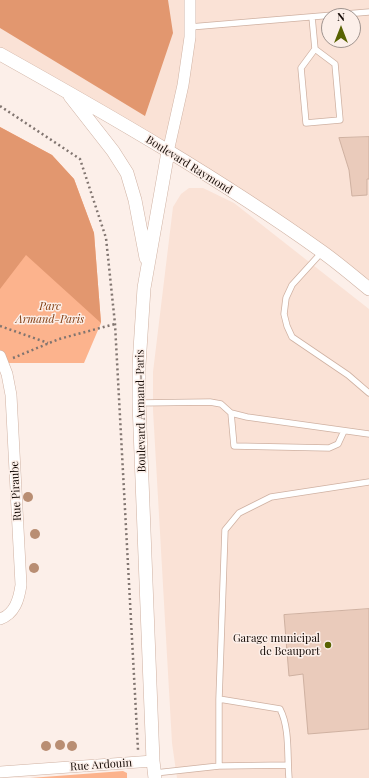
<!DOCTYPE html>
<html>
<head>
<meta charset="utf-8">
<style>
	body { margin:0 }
	#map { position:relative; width:369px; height:778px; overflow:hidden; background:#fcefe9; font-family:"Playfair Display",serif }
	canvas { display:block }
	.north { position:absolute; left:321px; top:8px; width:40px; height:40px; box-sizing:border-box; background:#fcefe9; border:1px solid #9f938e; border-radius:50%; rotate:0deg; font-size:11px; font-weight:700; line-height:16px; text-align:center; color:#140a05 }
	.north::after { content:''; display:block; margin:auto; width:14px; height:18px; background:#586201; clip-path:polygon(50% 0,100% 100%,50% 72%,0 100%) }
</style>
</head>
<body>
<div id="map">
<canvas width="369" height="778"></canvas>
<div class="north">N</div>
</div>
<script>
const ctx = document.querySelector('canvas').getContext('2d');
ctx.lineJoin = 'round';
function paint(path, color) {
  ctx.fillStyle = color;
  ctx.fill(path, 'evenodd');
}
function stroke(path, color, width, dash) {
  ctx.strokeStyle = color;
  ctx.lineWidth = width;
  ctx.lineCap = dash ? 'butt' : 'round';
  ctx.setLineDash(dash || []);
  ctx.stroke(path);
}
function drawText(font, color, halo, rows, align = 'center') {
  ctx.font = font + ' "Playfair Display",serif';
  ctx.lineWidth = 3;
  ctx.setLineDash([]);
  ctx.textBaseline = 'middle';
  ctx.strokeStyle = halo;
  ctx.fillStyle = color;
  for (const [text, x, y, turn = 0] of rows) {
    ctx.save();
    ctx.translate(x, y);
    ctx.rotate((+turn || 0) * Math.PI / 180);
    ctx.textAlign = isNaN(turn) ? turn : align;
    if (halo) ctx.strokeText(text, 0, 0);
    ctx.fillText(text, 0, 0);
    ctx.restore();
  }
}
paint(new Path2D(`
	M0,0H369V289L322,252L0,54ZM329,16H353V40H329Z
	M189,188H203L234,203L369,309V778H177L172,743L153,410V372L173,207L181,194Z`), '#fae2d6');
paint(new Path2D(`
	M0,127L52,155L74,179L94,233L101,323L84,363H3L0,356Z
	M123,771L127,773V778H30Z`), '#fcb38d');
paint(new Path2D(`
	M0,0H168L173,33L145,116L0,28Z
	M0,127L52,155L74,179L94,233L101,323L26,255L0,289Z`), '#e2976f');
const building = new Path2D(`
	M369,137V179H367V195L352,196L349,170L339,138Z
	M369,609V729L308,734L303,674L289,676L284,615Z`);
paint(building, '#eacbbb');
stroke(building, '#cfb1a1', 1);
const service = new Path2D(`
	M312,17L315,49L301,68L306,123L340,120L335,64L315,49
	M190,27L369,12
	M322,252L292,285L286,298L284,314L287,326L292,337L348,375L369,393
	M139,403L210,402L221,404L231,413L247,417L369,434
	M231,413L234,446L329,448L338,444L344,431
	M219,699L225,530L239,513L271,497L369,482
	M288,765L219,766V699L280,709C290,728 287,756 289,778
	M155,773L219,766`);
const minor = new Path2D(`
	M168,152L183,85L190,37V0
	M0,356L7,374L11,395L21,585C19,599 15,614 0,619
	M0,772L153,761`);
const tertiary = new Path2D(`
	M0,54C109,115 219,178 321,251C338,263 353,276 369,289
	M70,96L113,151L127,173L135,200L146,258
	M155,778L153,761L139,403V365L144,288L168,152`);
stroke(service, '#cfb1a2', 7);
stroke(minor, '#cfb1a2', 12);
stroke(tertiary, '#cfb1a2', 14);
stroke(new Path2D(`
	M0,106L80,159L106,238L115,324L138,750H139
	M0,326L48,343
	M13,358L59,339L115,324`), '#817570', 2.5, [2, 3]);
stroke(service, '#fff', 5.5);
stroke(minor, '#fff', 11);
stroke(tertiary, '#fff', 13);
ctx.fillStyle = '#b98e73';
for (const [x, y] of [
	[28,497],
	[35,534],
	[34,568],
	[60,745],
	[46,746],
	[72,746]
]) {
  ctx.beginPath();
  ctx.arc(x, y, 5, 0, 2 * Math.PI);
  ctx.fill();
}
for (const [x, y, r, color] of [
	[328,645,4,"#586201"]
]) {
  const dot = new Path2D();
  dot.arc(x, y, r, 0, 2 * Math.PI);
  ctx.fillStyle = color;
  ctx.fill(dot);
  stroke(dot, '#fcefe9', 1.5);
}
drawText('11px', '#140a05', '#fcefe9', [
	["Boulevard Raymond",189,165,32],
	["Boulevard Armand-Paris",141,411,-91],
	["Rue Piraube",16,491,-93],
	["Rue Ardouin",101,765,-4]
]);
drawText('italic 11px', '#823e12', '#fcefe9', [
	["Parc",50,307],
	["Armand-Paris",50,320]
]);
drawText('11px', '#140a05', '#fcefe9', [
	["Garage municipal",320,639],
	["de Beauport",320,652]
], 'right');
</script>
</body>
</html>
